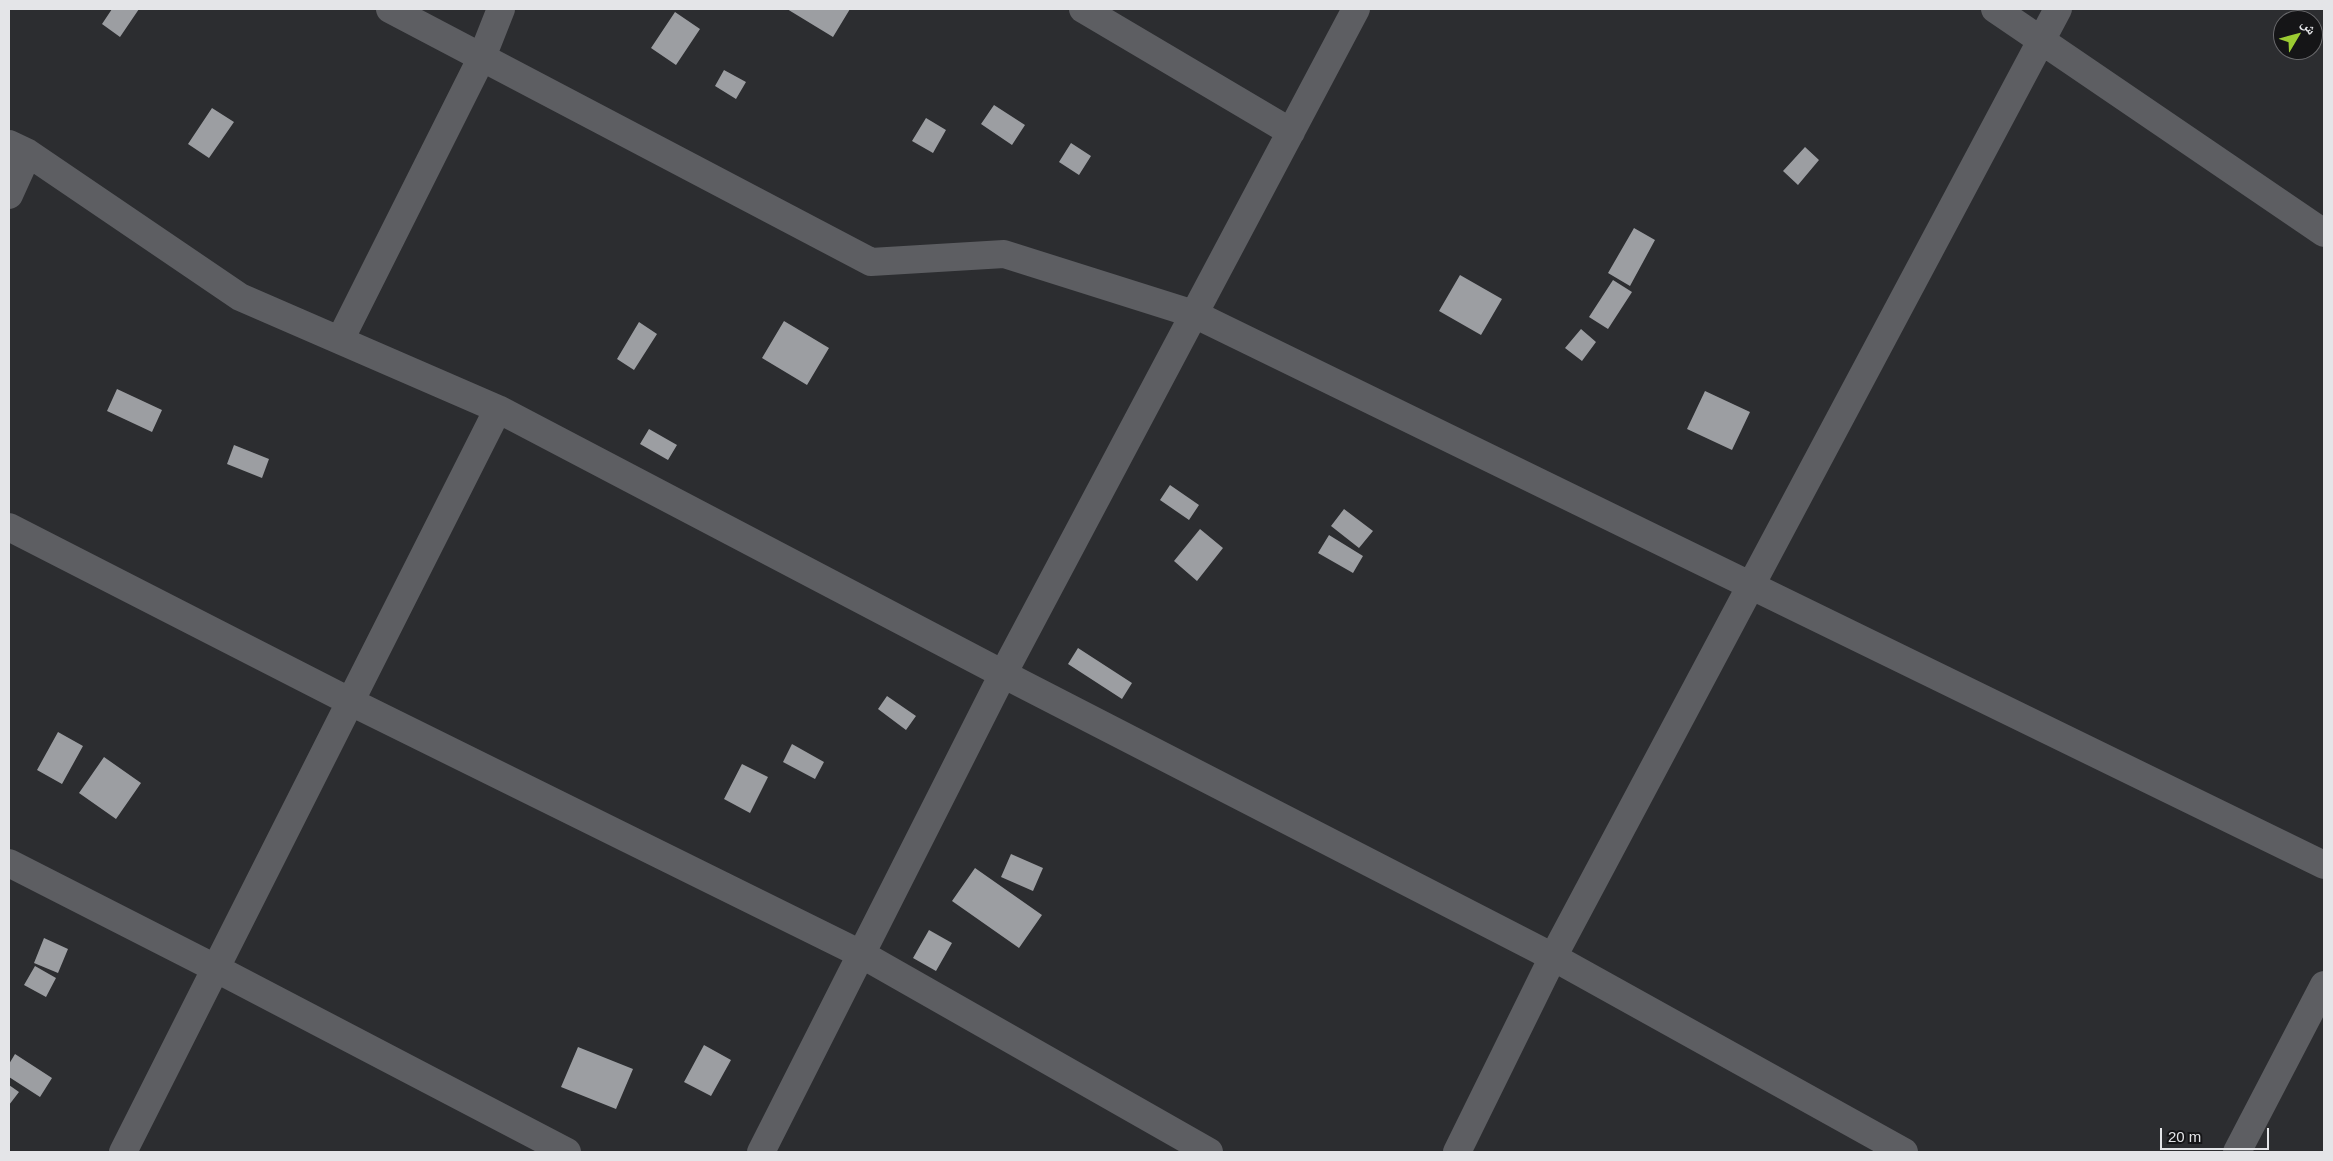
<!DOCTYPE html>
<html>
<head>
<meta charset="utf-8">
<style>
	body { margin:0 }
	#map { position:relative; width:2333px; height:1161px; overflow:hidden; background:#2c2d30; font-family:Helvetica,"Noto Naskh Arabic",sans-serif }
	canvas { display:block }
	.frame { position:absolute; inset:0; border:10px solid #e4e5e8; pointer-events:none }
	.north { position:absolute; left:2273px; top:10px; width:50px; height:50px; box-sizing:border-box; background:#151517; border:1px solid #68686b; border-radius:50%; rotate:53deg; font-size:14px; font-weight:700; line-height:20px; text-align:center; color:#e4e5e8 }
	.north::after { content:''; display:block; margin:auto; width:18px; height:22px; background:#9bcb32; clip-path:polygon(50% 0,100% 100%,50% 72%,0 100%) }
	.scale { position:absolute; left:2160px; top:1128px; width:109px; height:22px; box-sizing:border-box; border:2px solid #e4e5e8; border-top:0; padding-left:6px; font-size:15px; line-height:18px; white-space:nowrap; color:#e4e5e8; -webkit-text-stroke:4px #151517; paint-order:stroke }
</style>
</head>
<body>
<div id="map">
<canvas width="2333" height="1161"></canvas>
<div class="frame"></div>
<div class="north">ش</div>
<div class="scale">20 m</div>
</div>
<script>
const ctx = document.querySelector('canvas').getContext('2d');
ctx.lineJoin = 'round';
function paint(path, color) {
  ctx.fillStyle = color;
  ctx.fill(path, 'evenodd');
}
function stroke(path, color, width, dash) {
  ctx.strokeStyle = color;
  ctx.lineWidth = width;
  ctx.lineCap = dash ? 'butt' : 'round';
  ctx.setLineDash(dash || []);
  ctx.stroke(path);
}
paint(new Path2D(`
	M112,9H139L120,37L102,24Z
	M787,9H850L833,37Z
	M675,12L700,29L676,65L651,48Z
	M724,70L746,82L736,99L715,86Z
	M994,105L1025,125L1012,145L981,124Z
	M212,108L234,122L209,158L188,144Z
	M926,118L946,130L933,153L912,141Z
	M1071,143L1091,156L1079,175L1059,162Z
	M1805,147L1819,160L1798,185L1783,171Z
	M1634,228L1655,240L1630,286L1608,273Z
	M1460,275L1502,299L1481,335L1439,311Z
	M1613,280L1632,292L1608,329L1589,317Z
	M784,321L829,348L807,385L762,358Z
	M639,322L657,334L634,370L617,359Z
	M1581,329L1596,342L1582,361L1565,348Z
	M117,389L162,410L152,432L107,411Z
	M1705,391L1750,412L1732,450L1687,429Z
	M649,429L677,445L668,460L640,444Z
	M234,445L269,459L262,478L227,464Z
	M1170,485L1199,505L1189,520L1160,500Z
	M1344,509L1373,531L1359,548L1331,526Z
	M1200,529L1223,548L1197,581L1174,561Z
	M1329,535L1363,556L1353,573L1318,553Z
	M1078,648L1132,683L1122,699L1068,664Z
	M887,696L916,716L906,730L878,709Z
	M58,732L83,746L62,784L37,770Z
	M792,744L824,762L815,779L783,762Z
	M104,757L141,783L116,819L79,793Z
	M742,764L768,777L750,813L724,799Z
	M1011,854L1043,868L1033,891L1001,877Z
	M975,868L1042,915L1019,948L952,901Z
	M929,930L952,943L936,971L913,958Z
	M44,938L68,949L58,973L34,963Z
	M35,966L56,978L46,997L24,985Z
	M704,1045L731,1060L711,1096L684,1082Z
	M578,1047L633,1069L616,1109L561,1087Z
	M15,1054L52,1078L40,1097L9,1077V1064Z
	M9,1085L19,1092L9,1105Z`), '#9c9ea2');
stroke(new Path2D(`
	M390,9L871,262L1004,254L1194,314L2324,865
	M1083,9L1291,132
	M1995,9L2324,233
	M9,144L28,153L240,297L498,409
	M9,195L28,153
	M340,340L482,57L501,9
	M9,527L351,702L861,954L1209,1152
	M9,863L215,968L567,1152
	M123,1152L498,409L1003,674L1553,957L1904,1152
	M761,1152L1003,674L1356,9
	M1457,1152L1553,957L2058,9
	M2237,1152L2324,985`), '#5d5e62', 28);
</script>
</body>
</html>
